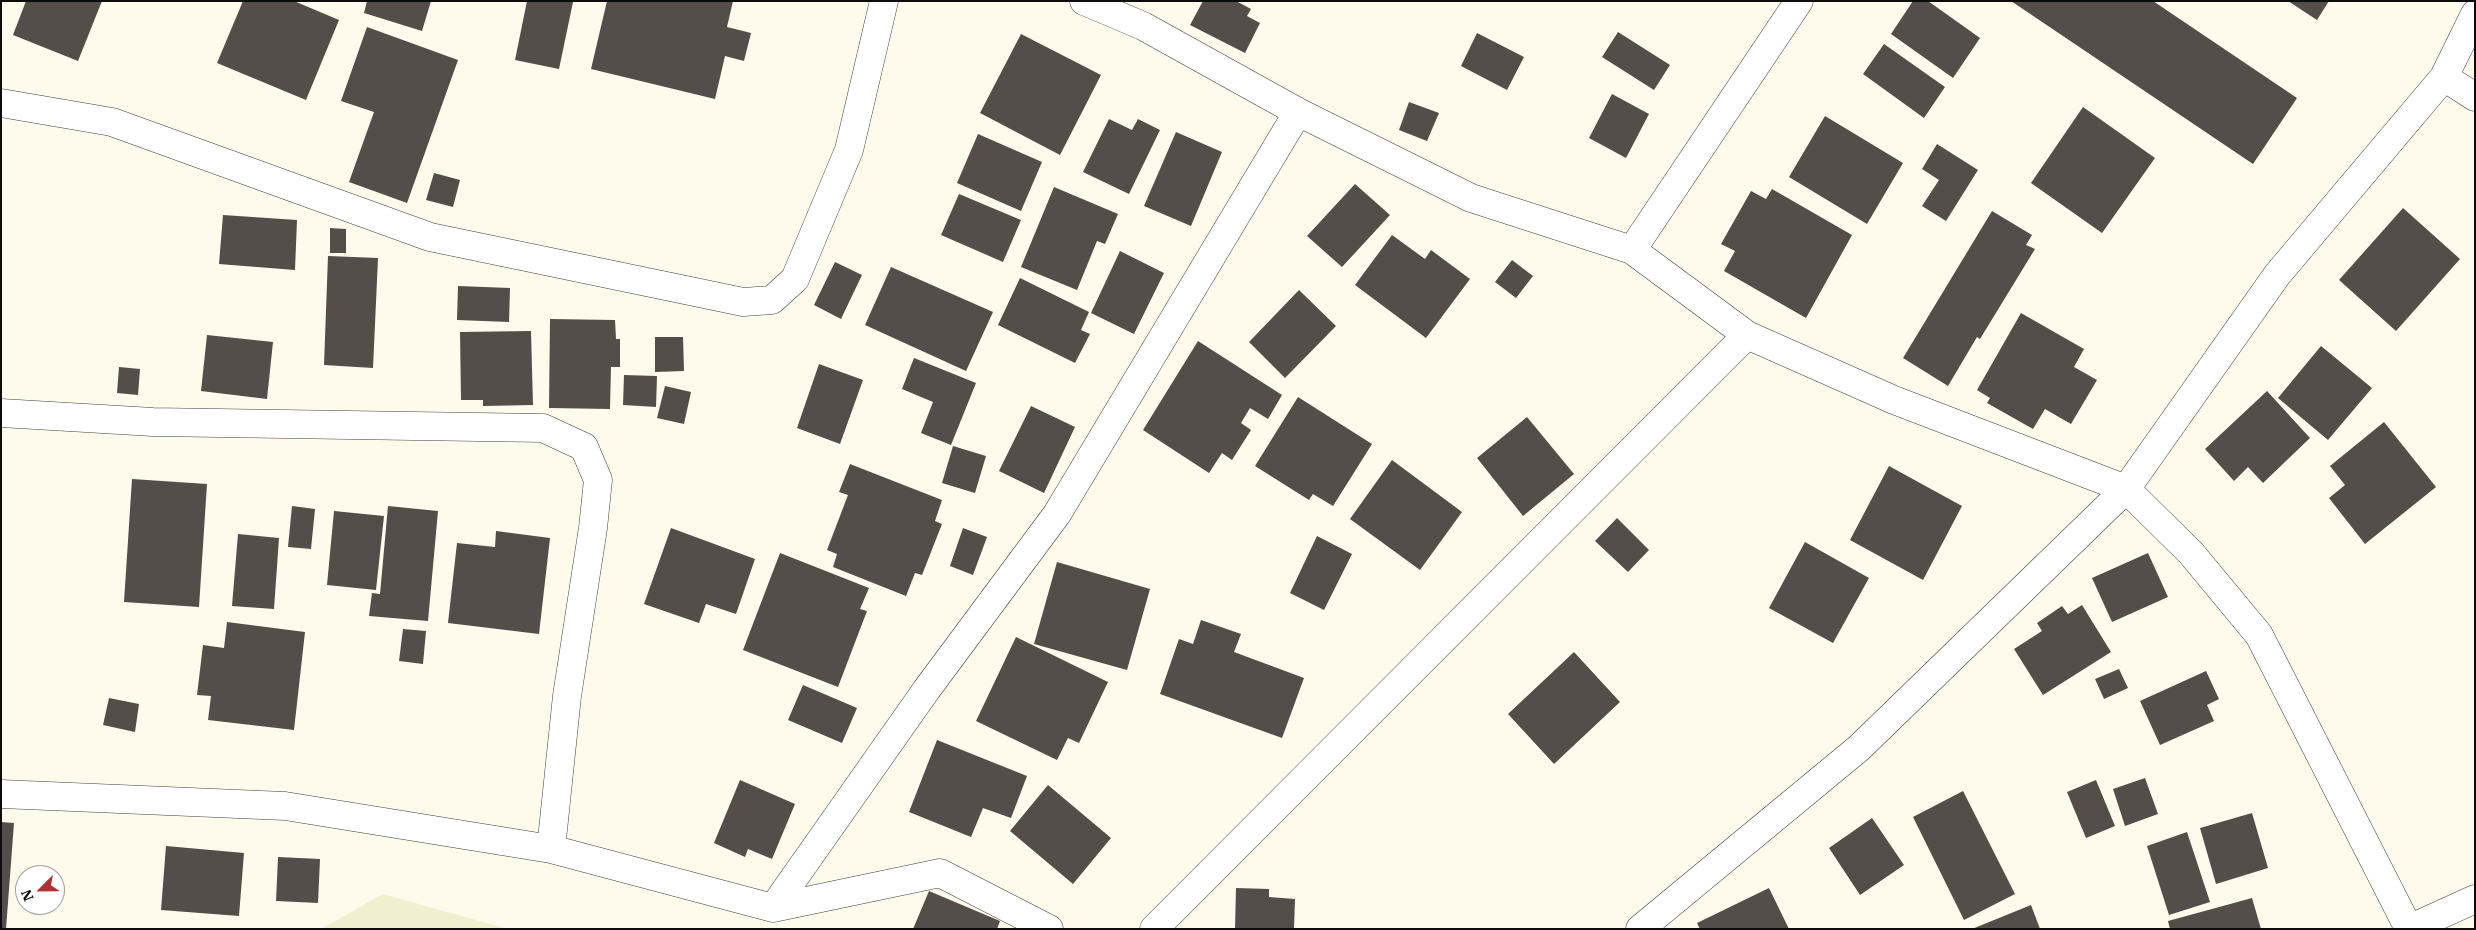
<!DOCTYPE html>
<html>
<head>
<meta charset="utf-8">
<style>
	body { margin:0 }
	#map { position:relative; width:2476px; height:930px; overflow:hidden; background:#fefbec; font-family:"IBM Plex Serif",serif }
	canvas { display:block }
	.frame { position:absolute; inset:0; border:2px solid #0c0c0c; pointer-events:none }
	.north { position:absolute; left:15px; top:865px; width:50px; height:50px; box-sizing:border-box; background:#fff; border:1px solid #9e9e9e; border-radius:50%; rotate:247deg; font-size:14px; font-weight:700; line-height:20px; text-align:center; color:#0c0c0c }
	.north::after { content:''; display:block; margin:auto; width:18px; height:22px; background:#b12f32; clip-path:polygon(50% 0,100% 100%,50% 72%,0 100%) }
</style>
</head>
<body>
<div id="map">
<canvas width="2476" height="930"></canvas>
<div class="frame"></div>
<div class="north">N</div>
</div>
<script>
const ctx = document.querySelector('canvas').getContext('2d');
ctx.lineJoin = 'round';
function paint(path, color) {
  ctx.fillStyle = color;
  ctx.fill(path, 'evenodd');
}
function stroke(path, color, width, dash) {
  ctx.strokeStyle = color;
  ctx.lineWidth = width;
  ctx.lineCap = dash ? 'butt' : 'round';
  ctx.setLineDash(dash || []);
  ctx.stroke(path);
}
paint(new Path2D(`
	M383,894L508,929H321Z`), '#f1efce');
paint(new Path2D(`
	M26,1H102L78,61L13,35Z
	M243,1H294L339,20L306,100L217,63Z
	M367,1H431L422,31L364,13Z
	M527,1L573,2L559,69L515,60Z
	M607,1H733L727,27L751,33L744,61L725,56L715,99L591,69Z
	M1203,1H1236L1251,9L1247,16L1260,23L1245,53L1190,25Z
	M1913,1H1928L1980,38L1953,78L1891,34Z
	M2011,1H2153L2297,98L2253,164Z
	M2288,1H2329L2317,20Z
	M367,27L458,60L407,203L349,182L374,112L341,101Z
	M1618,32L1670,65L1654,90L1602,57Z
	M1477,33L1524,57L1507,90L1461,66Z
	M1021,34L1101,75L1060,155L980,113Z
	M1884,44L1945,87L1924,118L1863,74Z
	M1612,94L1649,114L1626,158L1589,138Z
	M1409,102L1439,113L1427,141L1399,130Z
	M2083,107L2155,158L2102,233L2031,183Z
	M1825,116L1903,163L1867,224L1789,177Z
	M1109,119L1132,130L1138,119L1160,130L1129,194L1083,172Z
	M1176,132L1222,152L1191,226L1144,206Z
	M978,134L1042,162L1021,211L957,183Z
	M1937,144L1978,170L1946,221L1922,206L1939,180L1922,169Z
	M434,173L460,180L453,207L426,200Z
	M1355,184L1390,215L1342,267L1307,236Z
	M1054,187L1118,214L1105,244L1097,241L1077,290L1021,267Z
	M1772,189L1852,235L1806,318L1724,271L1735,251L1721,244L1751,191L1766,199Z
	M959,194L1021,220L1003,262L941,235Z
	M2403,208L2460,259L2396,331L2339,280Z
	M1992,211L2032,235L2026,245L2035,249L1980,339L1977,337L1948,386L1903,358Z
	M223,215L297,220L295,270L219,264Z
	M330,228L346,229V253H330Z
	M1392,235L1425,259L1431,250L1470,279L1426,338L1355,285Z
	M1120,251L1164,273L1134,334L1091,313Z
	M328,256L378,258L373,368L324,365Z
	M1512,260L1533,276L1516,298L1495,282Z
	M835,262L862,275L841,319L814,305Z
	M891,267L993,312L966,371L865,325Z
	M1020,278L1089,312L1081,330L1090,334L1075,363L998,325Z
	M458,286L510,288L509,322L457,320Z
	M1299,290L1336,326L1285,378L1249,342Z
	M2021,313L2084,349L2074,367L2097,380L2071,424L2045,409L2033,429L1987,403L1990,398L1977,390Z
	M550,319L615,320L616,339H620V367H611L610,409L549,408Z
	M531,331L533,405L483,406V400H461L460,332Z
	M207,335L273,342L267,399L201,391Z
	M655,337H683L684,371L655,372Z
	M1198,341L1282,395L1268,419L1250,408L1241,423L1251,430L1232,460L1222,453L1209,473L1143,430Z
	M2321,346L2372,388L2328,440L2278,398Z
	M914,358L976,383L951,445L921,433L933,402L902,389Z
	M819,364L863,380L840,444L797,428Z
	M119,367L140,369L138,395L117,393Z
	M624,375L657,376L656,407L623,405Z
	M665,386L691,392L684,424L657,418Z
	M2267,391L2310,438L2263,483L2248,467L2234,481L2205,449Z
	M1298,397L1372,444L1333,506L1313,494L1309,500L1255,466Z
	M1031,406L1075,427L1044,493L999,471Z
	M1527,417L1574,474L1523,516L1477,458Z
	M2384,422L2436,487L2365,544L2329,498L2345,485L2330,466Z
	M953,446L986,456L975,493L942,483Z
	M1392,460L1462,512L1420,570L1350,519Z
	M850,464L942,500L935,521L942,524L922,575L915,573L906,596L833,567L837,554L827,550L848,495L839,492Z
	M1889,466L1962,506L1923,580L1850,540Z
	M132,479L207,484L199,607L124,602Z
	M292,506L315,509L311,549L288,547Z
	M388,506L438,511L428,621L369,616L372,593L380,594Z
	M334,511L384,516L376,590L327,585Z
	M1617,518L1649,550L1628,572L1595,541Z
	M671,528L755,559L736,614L706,604L699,623L644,604Z
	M963,528L987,537L973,575L950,566Z
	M496,531L550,538L539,634L448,623L457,543L495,547Z
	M238,534L279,538L274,609L232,606Z
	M1317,536L1352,554L1324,610L1290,593Z
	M1805,542L1869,578L1833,643L1769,608Z
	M780,553L869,588L860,609L867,611L838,687L743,650Z
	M2148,553L2168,597L2112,622L2092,578Z
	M1057,562L1150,589L1127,670L1034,644Z
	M2082,605L2111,652L2043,695L2014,649L2042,631L2037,623L2062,606L2068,614Z
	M1201,620L1241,634L1234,652L1304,678L1282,738L1160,694L1179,639L1193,644Z
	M227,622L305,632L294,730L208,720L211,696L197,695L203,645L224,648Z
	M403,629L426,631L423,664L399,661Z
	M1016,637L1108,682L1079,743L1068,738L1057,760L976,721Z
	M1574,652L1620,702L1554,764L1508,714Z
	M2119,669L2128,688L2104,699L2095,679Z
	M2206,671L2219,699L2207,705L2214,721L2160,745L2140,701Z
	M803,685L857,708L842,743L788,720Z
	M109,698L139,704L135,732L103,725Z
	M937,740L1027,776L1011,818L983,808L971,837L909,812Z
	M2145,778L2158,814L2125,826L2113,789Z
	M740,780L795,804L772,859L748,849L745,857L714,843Z
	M2096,780L2115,826L2086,838L2067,792Z
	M1048,785L1111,838L1073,884L1010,831Z
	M1963,791L2015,894L1964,920L1913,817Z
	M2252,813L2268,868L2216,884L2200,828Z
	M1872,818L1904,865L1860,895L1829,848Z
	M1,822L14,823L6,929H1Z
	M2187,832L2210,902L2169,915L2147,846Z
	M166,846L244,853L239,916L161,910Z
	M278,857L320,859L318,903L276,901Z
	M1236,888L1269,889V897L1295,899L1294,929H1235Z
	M1769,888L1789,929H1700L1697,923Z
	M929,891L1000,921L997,929H913Z
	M2252,898L2261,929H2170L2168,921Z
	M2031,905L2040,929H1972Z`), '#544d49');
const minor = new Path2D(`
	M1084,1L1143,26L1298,112L1471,198L1632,250L1747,335L1894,400L2126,489L2191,553L2259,635L2409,929
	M2444,77L2475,97
	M1,103L112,122L430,237L743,302L772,300L795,279L849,150L884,1
	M1632,250L1799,1
	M1,413L153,422L543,428L584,447L598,480L593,528L567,696L551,849
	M1,794L285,806L551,849L773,908L940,873L1049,929
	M773,908L927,689L1057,514L1298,112
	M1154,929L1747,335
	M1640,929L1859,748L2126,489L2277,275L2444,77L2475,14
	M2409,929L2475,899`);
stroke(minor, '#3f3f3f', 29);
stroke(minor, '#fff', 28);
</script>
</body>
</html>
